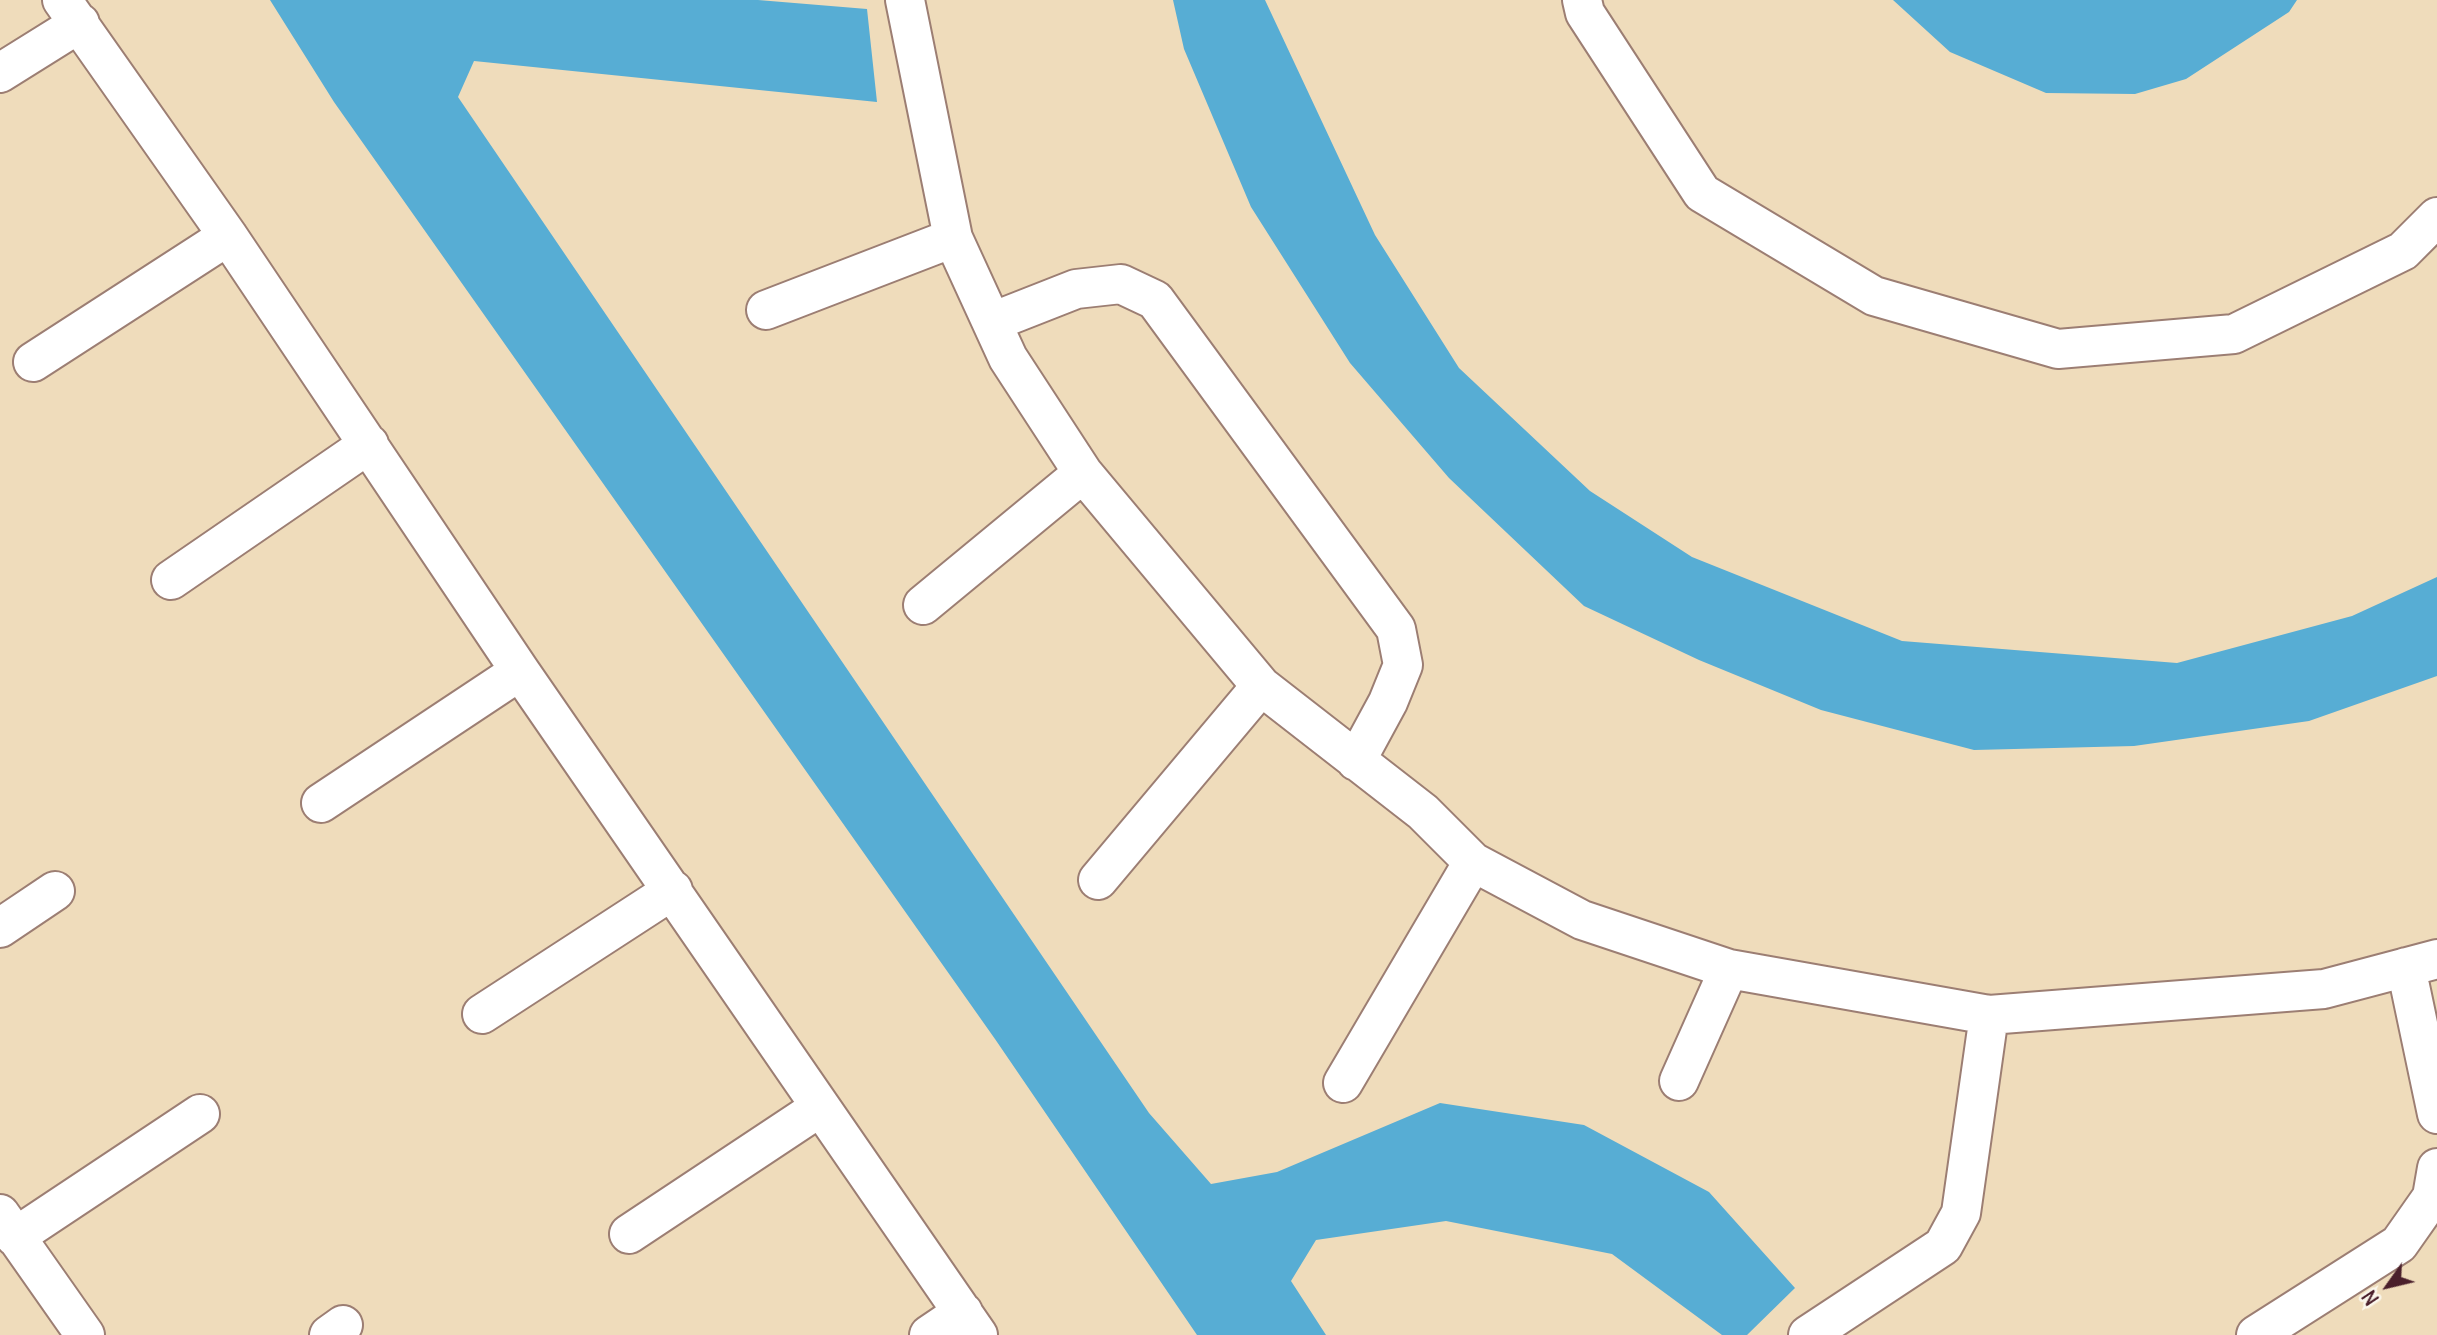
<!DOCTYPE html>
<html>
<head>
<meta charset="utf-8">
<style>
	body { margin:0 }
	#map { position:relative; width:2437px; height:1335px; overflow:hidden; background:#efdcbb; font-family:Delius,sans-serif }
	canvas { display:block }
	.north { position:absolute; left:2353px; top:1251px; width:70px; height:70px; -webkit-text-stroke:5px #fbf7ec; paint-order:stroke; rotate:236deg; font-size:19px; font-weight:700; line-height:28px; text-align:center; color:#4a1f2b }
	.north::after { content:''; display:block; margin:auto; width:24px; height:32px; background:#4a1f2b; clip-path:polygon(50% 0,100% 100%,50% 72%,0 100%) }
</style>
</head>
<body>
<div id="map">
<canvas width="2437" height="1335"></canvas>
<div class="north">N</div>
</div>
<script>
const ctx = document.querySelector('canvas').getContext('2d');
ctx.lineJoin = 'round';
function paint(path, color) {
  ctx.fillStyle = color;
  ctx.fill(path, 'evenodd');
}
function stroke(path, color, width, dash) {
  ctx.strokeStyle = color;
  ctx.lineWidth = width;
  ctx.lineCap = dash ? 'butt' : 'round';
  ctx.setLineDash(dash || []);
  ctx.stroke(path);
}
paint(new Path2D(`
	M270,0H758L867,9L877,102L474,61L458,97L1149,1113L1211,1184L1277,1172L1440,1103L1584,1125L1709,1192L1795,1288L1747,1335H1722L1612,1254L1446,1221L1316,1240L1291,1281L1326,1335H1197L995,1039L334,102Z
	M1173,0H1265L1375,235L1459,368L1590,491L1692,557L1902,641L2177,663L2352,616L2437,577V676L2309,721L2134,746L1974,750L1821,710L1699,660L1584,606L1449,478L1350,363L1251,207L1184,49Z
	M1893,0H2297L2289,12L2186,79L2135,94L2046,93L1950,52Z`), '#57add4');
const minor = new Path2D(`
	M62,0L228,236L520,671L978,1335
	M905,0L953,238L1008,358L1083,473L1261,686L1423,812L1473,862L1582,920L1729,969L1989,1015L2324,989L2437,959
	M1582,0L1585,13L1702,193L1874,296L2058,349L2234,334L2403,251L2437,217
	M0,73L80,23
	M766,310L953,238
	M992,322L1076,289L1121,284L1155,300L1396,629L1403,665L1388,702L1356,761
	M33,362L228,236
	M171,580L369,444
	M923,605L1083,473
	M321,803L520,671
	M1098,880L1261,686
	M0,928L55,891
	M2406,967L2437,1114
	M482,1014L673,890
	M1679,1081L1729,969
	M1343,1083L1473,862
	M0,1214L85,1335
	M629,1234L819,1108
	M15,1237L200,1114
	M329,1335L343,1325
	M929,1335L963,1312
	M1808,1335L1943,1246L1961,1213L1989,1015
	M2256,1335L2399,1244L2432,1197L2437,1168`);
stroke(minor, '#9c7e73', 42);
stroke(minor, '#fff', 38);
</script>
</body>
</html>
